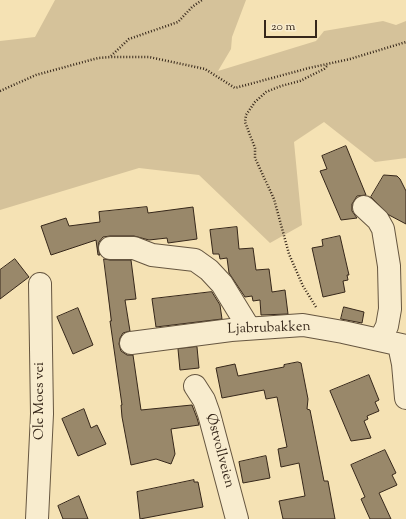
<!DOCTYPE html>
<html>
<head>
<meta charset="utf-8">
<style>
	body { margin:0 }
	#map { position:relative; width:406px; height:519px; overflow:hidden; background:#f5e2b4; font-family:"Sorts Mill Goudy",serif }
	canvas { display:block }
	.scale { position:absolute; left:264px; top:20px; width:53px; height:18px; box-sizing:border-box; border:2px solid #36271a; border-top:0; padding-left:5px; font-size:12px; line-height:14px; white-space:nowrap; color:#36271a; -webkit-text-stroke:3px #f8ecce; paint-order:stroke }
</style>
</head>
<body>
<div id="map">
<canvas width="406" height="519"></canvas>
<div class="scale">20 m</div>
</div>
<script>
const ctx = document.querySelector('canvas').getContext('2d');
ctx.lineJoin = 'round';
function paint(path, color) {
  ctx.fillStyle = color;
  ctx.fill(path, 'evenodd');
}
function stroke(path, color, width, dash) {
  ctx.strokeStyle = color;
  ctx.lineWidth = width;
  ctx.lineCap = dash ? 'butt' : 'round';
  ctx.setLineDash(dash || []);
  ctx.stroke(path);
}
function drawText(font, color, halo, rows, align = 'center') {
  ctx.font = font + ' "Sorts Mill Goudy",serif';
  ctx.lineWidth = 4;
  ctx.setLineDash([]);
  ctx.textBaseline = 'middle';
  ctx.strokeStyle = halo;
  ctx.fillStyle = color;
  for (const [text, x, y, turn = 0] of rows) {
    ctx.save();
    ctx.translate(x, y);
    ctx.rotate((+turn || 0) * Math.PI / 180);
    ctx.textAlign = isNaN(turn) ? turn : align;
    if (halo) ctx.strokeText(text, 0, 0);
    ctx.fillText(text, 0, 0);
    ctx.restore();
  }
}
paint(new Path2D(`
	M55,0H246L232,37L231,49L218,71L316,41L324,31L383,21L396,25L406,21V158L375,162L324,122L294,142L302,225L270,243L199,175L139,168L0,210V41L35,37Z`), '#d5c29a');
const building = new Path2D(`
	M346,146L366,195L357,196L352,204V211L357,218L341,220L320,171L327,169L322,156Z
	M384,175L397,176L400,179L406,191V224L389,215L371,197Z
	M147,207L148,213L193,207L197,239L168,243L167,238L149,240L134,236H110L103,237L99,242L98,248L100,255H98L96,240L51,255L41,226L66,218L69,226L100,222L99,212Z
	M237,227L239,249L253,248L256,270L269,269L272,292L285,290L288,314L261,315L260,300L253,301L252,296L245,297L229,273L227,258L220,259L219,254H213L210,230Z
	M340,236L349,275H347L348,280L343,281L345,292L323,297L312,248L323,246L322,240Z
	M15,259L29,277L0,299V270Z
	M104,259L110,260H131L136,299L125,300L130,331L123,333L120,338L119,344L121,351L127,355H133L141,410L192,405L197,418L199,425L171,429L175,454L171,464L156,459L131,465L122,417L121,405H122L110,321H111Z
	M212,292L220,305L222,319L156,327L152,299Z
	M344,307L364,312L362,323L341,319Z
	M78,308L93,345L73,354L57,317Z
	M197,347L199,368L180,370L178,349Z
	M298,362L301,363L308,399L307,409L310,410L324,481H328L335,519H283L279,501L305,496L299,463L281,467L278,449L287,447L277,397L266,399L264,390L222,398L216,368L235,364L238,376L284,367V365Z
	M369,375L379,400L375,402L379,411L367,416L368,419L364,421L371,438L351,441L330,391Z
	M84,409L91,428L97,425L106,444L78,456L62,419Z
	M385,450L396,473L392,475L397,485L379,493L391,519H370L361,499L365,497L351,465Z
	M266,456L270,478L243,483L239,462Z
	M194,480V482H198L203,507L140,519L137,492Z
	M79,496L88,519H63L58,506Z`);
paint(building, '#99886a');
stroke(building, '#36271a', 1);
const minor = new Path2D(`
	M364,207L378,220L383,229L389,266L390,309L387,326L380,340
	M110,248H134L152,255L195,260L209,270L222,284L249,328
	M131,343L231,330L303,325L343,332L406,346
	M399,345L403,364L406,398
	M195,386L204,400L209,414L237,519
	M37,519L42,414L40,284`);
stroke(minor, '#665640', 24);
stroke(new Path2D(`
	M111,56L129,39L178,22L192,7L202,0
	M0,91L36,75L98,58L110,57H149L205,69L235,88L309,68L350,59L406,42
	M316,307L303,286L289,254L274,199L255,158V148L245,122L246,115L255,102L266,92L281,86L300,81L324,69L328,65`), '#36271a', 2.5, [1, 2]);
stroke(minor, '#f8ecce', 22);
drawText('14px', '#36271a', '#f8ecce', [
	["Ljabrubakken",269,329,-2],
	["Ole Moes vei",41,401,-90],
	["Østvollveien",219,451,75]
]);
</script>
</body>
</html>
